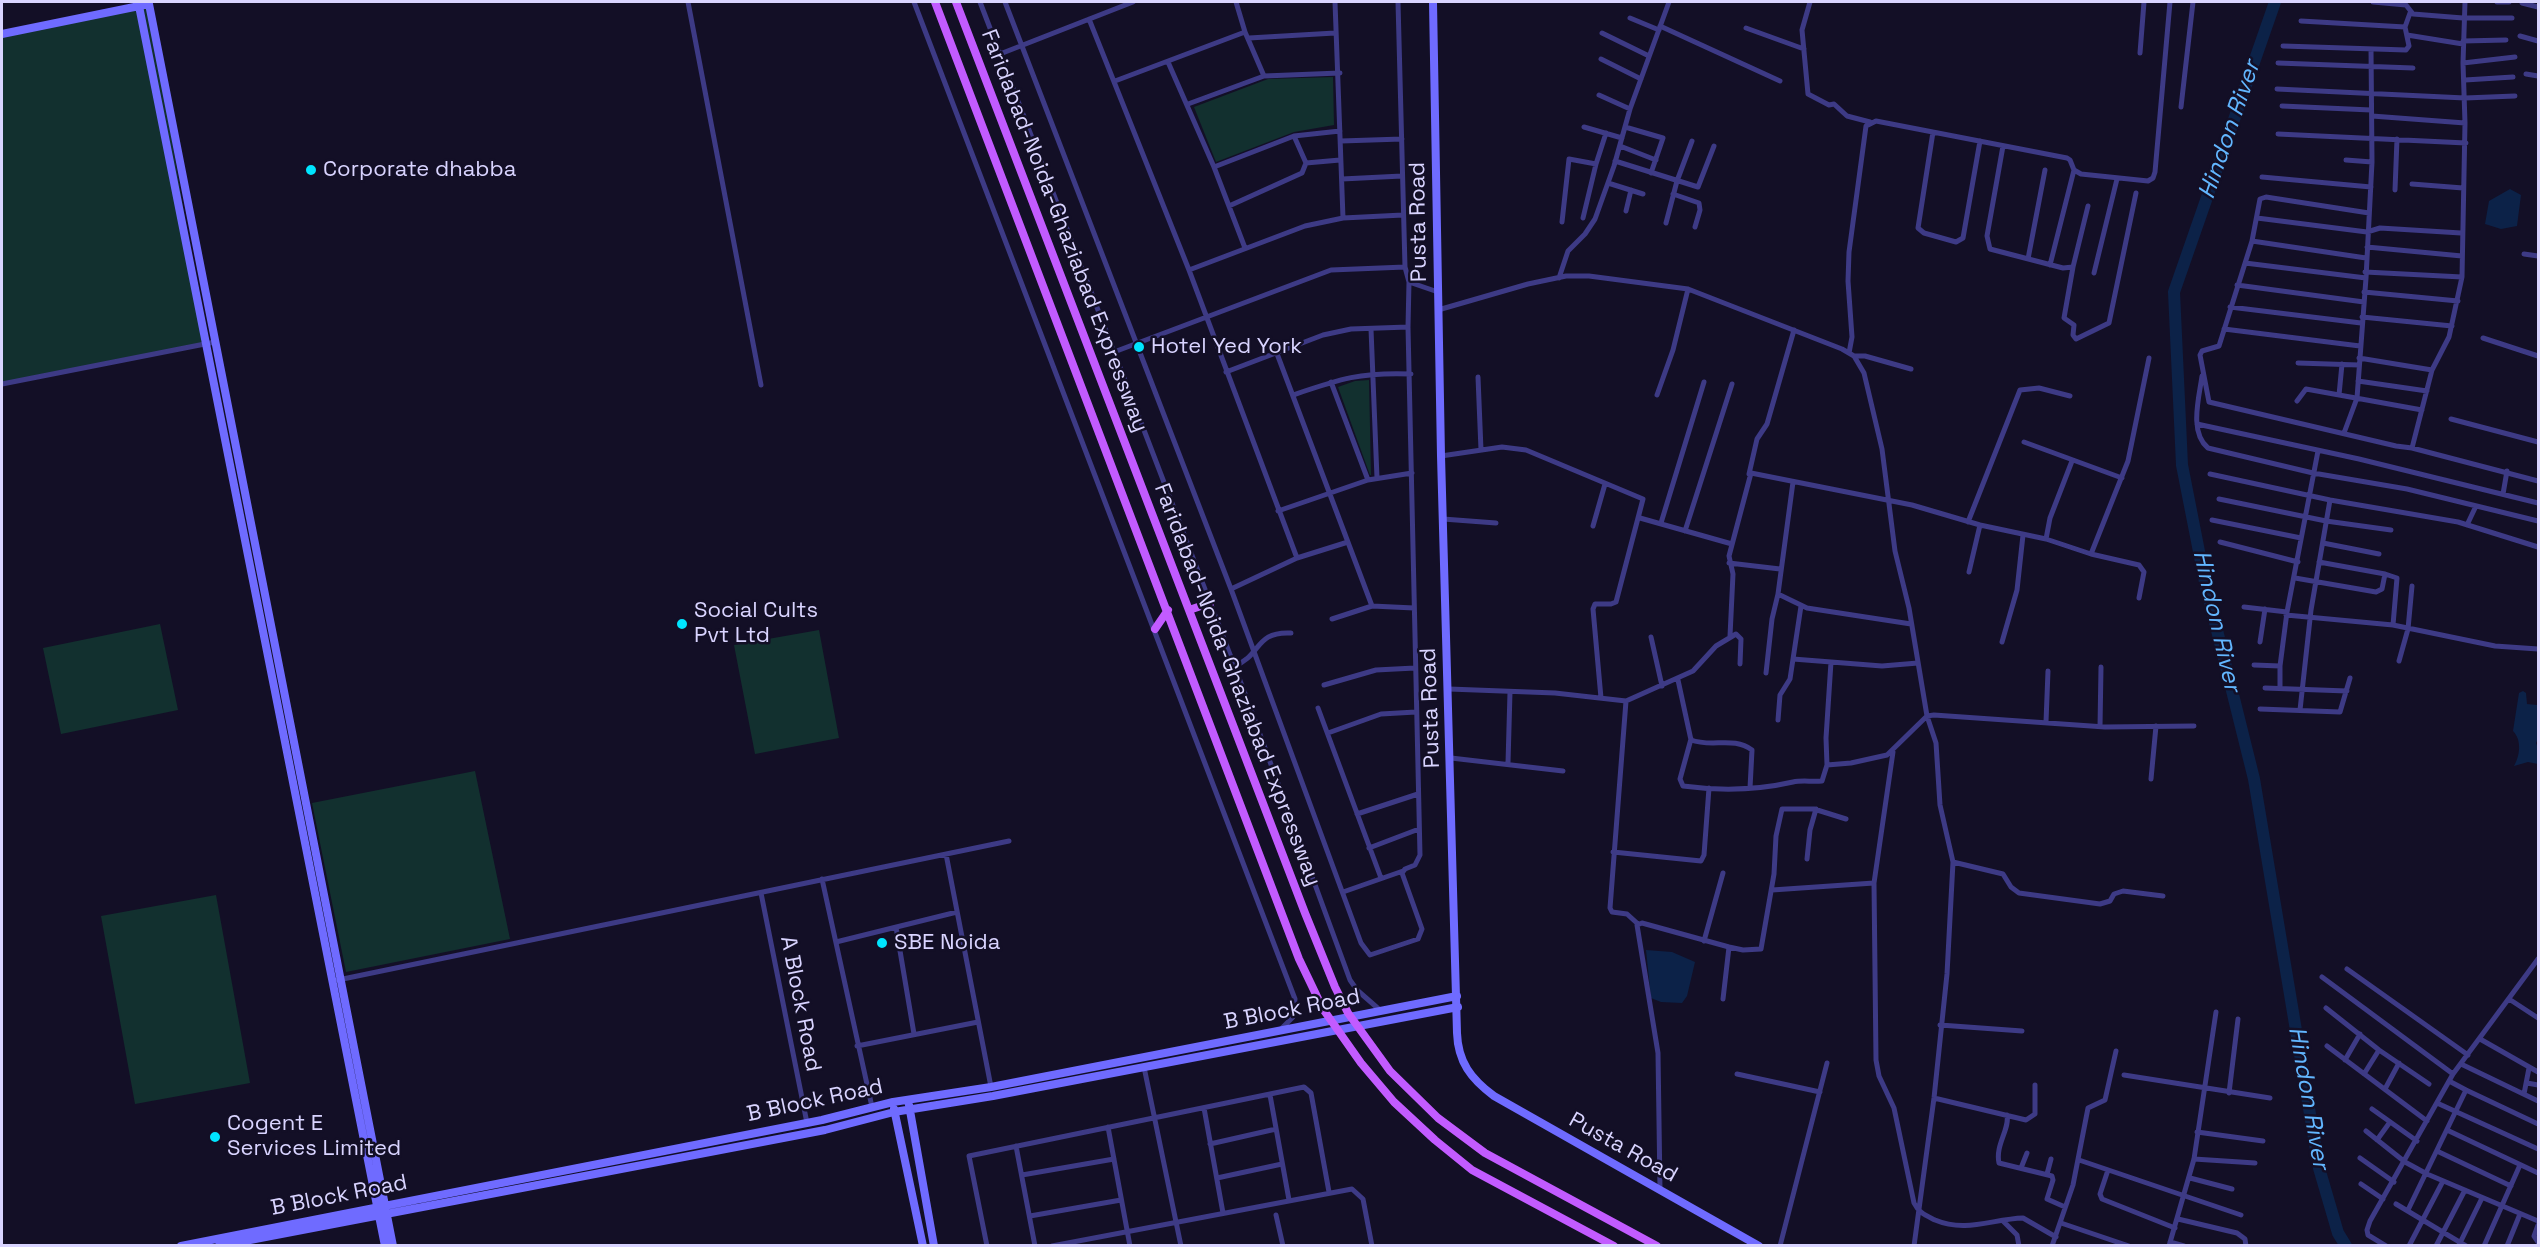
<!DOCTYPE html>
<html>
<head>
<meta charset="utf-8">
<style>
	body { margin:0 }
	#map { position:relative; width:2540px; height:1247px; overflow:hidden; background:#130f26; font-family:"Space Grotesk",sans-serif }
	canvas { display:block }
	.frame { position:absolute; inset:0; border:3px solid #d9d4ff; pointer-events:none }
</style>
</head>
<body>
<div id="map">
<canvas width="2540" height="1247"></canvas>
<div class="frame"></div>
</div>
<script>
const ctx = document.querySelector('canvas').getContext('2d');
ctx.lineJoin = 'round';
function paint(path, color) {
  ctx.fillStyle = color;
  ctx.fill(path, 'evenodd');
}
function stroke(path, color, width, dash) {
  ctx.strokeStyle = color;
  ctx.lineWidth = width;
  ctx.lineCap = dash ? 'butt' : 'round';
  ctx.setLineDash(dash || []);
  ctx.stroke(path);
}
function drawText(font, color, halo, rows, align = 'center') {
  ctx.font = font + ' "Space Grotesk",sans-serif';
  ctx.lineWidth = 5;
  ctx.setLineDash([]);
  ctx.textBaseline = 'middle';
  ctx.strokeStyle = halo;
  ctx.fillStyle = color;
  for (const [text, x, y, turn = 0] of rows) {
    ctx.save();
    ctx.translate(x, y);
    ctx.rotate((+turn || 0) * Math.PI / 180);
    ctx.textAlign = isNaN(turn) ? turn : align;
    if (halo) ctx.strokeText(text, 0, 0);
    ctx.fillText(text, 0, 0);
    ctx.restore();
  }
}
paint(new Path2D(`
	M149,4L206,343L2,384V34Z
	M1333,77L1334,125L1294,132L1216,162L1194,107L1268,79Z
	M1369,380L1371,475H1370L1338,387L1355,381Z
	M160,624L178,710L61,734L43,648Z
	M819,630L839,738L755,754L734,645Z
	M475,771L510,939L346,972L312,803Z
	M216,895L250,1083L135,1104L101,916Z`), '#12302f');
paint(new Path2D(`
	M2510,189L2521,195L2517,226L2501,229L2485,224L2489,201Z
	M2523,691L2526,693L2527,704L2537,705L2538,739L2536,743L2538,748V764L2528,762L2514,766C2520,756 2522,740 2513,731L2519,693Z
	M1646,950L1672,952L1695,962L1687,996L1682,1003L1661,1002L1651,998Z`), '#0c2248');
stroke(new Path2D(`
	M2275,2L2174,292L2182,465L2205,582L2254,779L2319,1168L2338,1233L2346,1246`), '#0c2248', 12);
stroke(new Path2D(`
	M688,2L761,385
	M914,2L1295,999L1293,1017L1281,1029
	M980,2L1247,699L1350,980L1357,990L1381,1011
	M1005,2L1231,589L1361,943L1370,955L1418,939L1422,929L1402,873L1405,869L1415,865L1420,855L1408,327L1409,282
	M1236,2L1245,32L1264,76
	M1335,2L1343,218
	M1398,2L1405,267L1409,282L1438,292
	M1810,2L1802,30L1808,94L1829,105L1834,104L1847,116L1870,122
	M2373,2L2406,5L2413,14L2463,18H2512
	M2497,2H2509
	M2522,3L2538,7
	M1630,18L1659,30
	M1089,19L1189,270L1297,558
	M2301,21L2405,27
	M1660,26L1780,81
	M1746,28L1804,49
	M1602,33L1649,56
	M2407,35L2463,44
	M2520,36L2538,41
	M1249,38L1335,33
	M2463,41L2506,40
	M2283,46L2406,50L2409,46L2405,27L2410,13
	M2140,53L2144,2
	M1000,54L1133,2
	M1601,59L1641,79
	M1168,62L1214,167L1245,248
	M2278,63L2413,68
	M2463,63L2515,57
	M2526,74L2538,76
	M2465,80L2513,77
	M1115,81L1245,32
	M2277,89L2465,98L2515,96
	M1599,95L1630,109
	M1188,104L1264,76L1340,73
	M2282,106L2371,110
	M2181,107L2193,2
	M2372,116L2465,123L2463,63L2465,2
	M1584,127L1622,138
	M1625,127L1663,138L1651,173
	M1933,132L1918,228L1924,233L1956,242L1963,238L1980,141
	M2278,134L2466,143
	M1341,141L1402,139
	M1620,146L1656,160
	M2003,146L1987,236L1990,249L2063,268L2073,267L2088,206
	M2346,160L2372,162
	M1615,161L1698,187L1714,146
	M1306,163L1340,160
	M1214,167L1294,136L1340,131
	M2262,177L2371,187
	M1342,179L1402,176
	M1608,183L1643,194
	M2412,184L2463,188
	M2395,190L2397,139
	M1673,194L1699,203L1700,210L1695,227
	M1229,206L1302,173L1306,163L1294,136
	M1626,211L1631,190
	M2369,213L2266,197L2260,199L2252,241L2219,346L2202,351L2200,355L2209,402L2396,446L2412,448L2538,481
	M1583,218L1596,164L1606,133
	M2257,218L2367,232L2380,228L2461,233
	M1562,222L1569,159L1596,164
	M1666,223L1677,181L1692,141
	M2252,241L2366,258
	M2367,247L2462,256
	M2524,254L2538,256
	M2028,259L2045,170
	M2245,263L2366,278
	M2050,265L2074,170
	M2073,267L2064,318L2074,325L2073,335L2076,339L2109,323L2136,193
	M1189,270L1305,226L1343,218L1403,215
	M2365,272L2462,277
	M2094,273L2117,179
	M1559,278L1568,251L1585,234L1595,219L1614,166L1630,109L1669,2
	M2237,285L2364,302
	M2364,292L2458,301
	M2230,307L2361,323
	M1438,310L1528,284L1566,276H1589L1688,289L1842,349L1854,356L1864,373L1882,449L1895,551L1909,608L1927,716L1936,743L1940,805L1953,862L1947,974L1934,1098L1914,1246
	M2362,317L2452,326
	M1371,329L1377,478
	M2224,329L2360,346
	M2483,338L2538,356
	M1276,351L1372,606
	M1114,352L1331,270L1405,267
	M1849,353L1852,337L1848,281L1849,252L1866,126L1876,121L2067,158L2070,160L2074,170L2081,174L2148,181L2153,178L2155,172L2170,2
	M1854,356H1865L1911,369
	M2359,358L2432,370
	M2298,363L2359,365
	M1226,372L1323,335L1351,329L1408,327
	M2202,376C2199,398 2189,432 2208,448L2313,473L2407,489L2538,521
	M1478,377L1481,450
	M2358,381L2427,391
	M1331,382L1368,480
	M2,384L215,342
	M1293,395C1340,379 1360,372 1411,374
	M1657,395L1673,350L1688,289
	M2339,395L2342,364
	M2297,401L2306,389L2422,410
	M2451,419L2538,442
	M2197,424L2359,459L2538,503
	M2344,433L2357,398L2366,278L2372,162L2371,49
	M2024,442L2122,478
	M2412,448L2432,370L2449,337L2462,277L2465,123
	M1441,456L1502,447L1526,450L1643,499L1616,602L1611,604H1595L1593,609L1601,698
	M1749,474L1757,439L1767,424L1794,330
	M2210,474L2330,500L2458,522L2538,547
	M1793,482L1778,594L1807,608L1911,624
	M2503,494L2507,471
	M2219,499L2326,521L2391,530
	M1278,511L1368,480L1412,473
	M1640,518L1732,544
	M1443,519L1496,523
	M2212,520L2301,538
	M1968,522L2020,390L2039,388L2070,396
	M1661,523L1704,382
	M2467,525L2476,506
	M1593,526L1605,484
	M1685,531L1732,384
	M2046,539L2050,518L2072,461
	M2220,542L2298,562
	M2323,543L2379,554
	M2091,554L2128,461L2149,358
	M1729,563L1780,569
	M1969,572L1980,525
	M2385,574L2397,578L2393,625
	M2295,578L2376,592L2382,589L2385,574L2319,562
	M1231,589L1297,558L1348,542
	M2244,607L2287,612
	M2286,615L2393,625L2495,646L2538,649
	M1332,619L1372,606L1414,608
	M1730,636L1733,574L1729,556L1751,473L1912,505L1980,525L2046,539L2091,554L2139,565L2144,572L2139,598
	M1651,637L1662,686
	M2002,642L2017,590L2023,535
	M2260,642L2265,609
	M1793,659L1882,666L1918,663
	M2399,661L2408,629L2412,586
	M2254,665L2280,666
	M1234,666C1262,656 1254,631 1291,633
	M1766,673L1772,619L1778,594
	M1678,680L1691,740C1712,748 1733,736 1752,750L1750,788
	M1324,685L1376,670L1415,668
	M2265,688L2347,691
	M2280,688V666L2287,612L2318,451
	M1449,689L1555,693L1626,701L1693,671L1716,646L1736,634L1741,639L1740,664
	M1626,701L1610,908L1612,912L1627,914L1638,924
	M1318,708L1381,878
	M2260,709L2340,712L2350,678
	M2300,710L2311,610L2330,500
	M1778,720L1780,695L1790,679L1801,606
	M2046,722L2048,671
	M2100,727L2101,667
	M1328,733L1381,714L1416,712
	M1691,739L1680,779L1683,786C1720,791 1758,790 1793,782C1802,780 1812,782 1822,781L1827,765L1826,738L1831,662
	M1893,752L1874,883L1876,1060L1879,1076L1894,1108L1914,1203C1919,1213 1925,1215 1935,1220C1966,1233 1992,1219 2023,1218L2056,1237
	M1451,758L1563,771
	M1508,763L1510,692
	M1827,765L1851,763L1887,755L1927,716L1934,715L2105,727L2194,726
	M2151,779L2156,726
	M1357,814L1418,794
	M1369,848L1419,829
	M1613,852L1701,861L1704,855L1709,788
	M946,854L991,1087
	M1807,859L1810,830L1816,809
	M1953,862L2003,874L2011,887L2019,893L2100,904L2110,901L2114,894L2123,891L2163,896
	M822,879L872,1107
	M1772,890L1874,883
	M1343,892L1403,871
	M761,893L807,1123
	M896,927L914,1034
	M1704,941L1723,873
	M836,942L957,912
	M2347,969L2468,1055
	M2322,977L2453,1074
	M338,980L1009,841
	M1723,999L1729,947
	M2509,999L2538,1018
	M2326,1008L2379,1050L2429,1084
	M1940,1025L2022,1031
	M2480,1039L2538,1072
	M857,1046L978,1022
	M2327,1046L2427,1121
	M2345,1060L2360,1034
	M2461,1064L2538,1101
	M1144,1067L1181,1246
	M1737,1074L1820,1092
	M2364,1074L2379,1050
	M2124,1075L2270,1098
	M2449,1081L2466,1090
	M2527,1083L2538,1085
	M2385,1089L2399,1063
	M2229,1093L2238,1019
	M2524,1094L2529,1068
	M1270,1095L1289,1200
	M1934,1098L2026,1120L2035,1114V1085
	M2437,1103L2538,1149
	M1204,1108L1223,1213
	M2372,1109L2417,1141
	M2007,1115C2010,1129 1995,1145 1999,1163L2052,1176L2053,1180L2047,1199L2065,1207
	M1108,1127L1130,1246
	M2366,1131L2405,1162L2427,1174L2538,1221
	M2449,1131L2538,1173
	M2197,1132L2263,1141
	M2377,1140L2390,1122
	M1210,1144L1276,1129
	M1016,1146L1035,1246
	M2439,1152L2511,1186
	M2360,1158L2394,1182
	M2194,1159L2255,1163
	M2079,1160L2241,1215
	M2021,1168L2027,1153
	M2108,1170L2100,1194L2102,1199L2175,1228
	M2047,1174L2051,1159
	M1022,1175L1114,1159
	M1217,1178L1282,1164
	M2190,1178L2232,1189
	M2361,1184L2383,1199
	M1660,1189L1658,1053L1637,925L1642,923L1729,947L1743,950L1761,949L1774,874L1776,836L1782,809H1814L1846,819
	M2396,1204L2466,1246
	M2408,1210L2466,1090L2538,1124
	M1276,1215L1283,1246
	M1030,1216L1121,1200
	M2178,1219L2237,1233L2245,1239L2246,1246
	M2003,1221L2017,1235L2019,1246
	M2061,1223L2129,1246
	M2538,1225L2534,1236L2538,1242
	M2170,1242L2184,1246
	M2459,1245L2482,1198
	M987,1246L969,1156L1304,1087L1311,1093L1329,1192
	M1052,1246L1352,1189L1363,1199L1372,1246
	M1780,1246L1827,1063
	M2052,1246L2073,1185L2088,1108L2105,1100L2116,1051
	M2169,1246L2194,1159L2216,1012
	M2386,1246L2368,1235L2367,1230L2370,1221L2453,1074L2538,959
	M2409,1246L2443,1181
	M2436,1246L2465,1190
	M2484,1246L2520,1165
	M2507,1246L2520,1214`), '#3d3a85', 5);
stroke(new Path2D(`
	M1433,2L1441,456L1457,1033C1458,1062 1471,1079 1494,1096L1759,1246
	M139,6L385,1246
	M2,34L149,4L393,1246
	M909,1105L934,1246
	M894,1109L923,1246
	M181,1246L822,1120L893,1102L991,1087L1457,996
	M219,1246L825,1130L894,1112L993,1096L1458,1007`), '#6f6bff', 8);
stroke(new Path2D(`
	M935,2L1299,959L1323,1009L1361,1063L1394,1102L1435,1140L1472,1170L1614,1246
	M956,2L1305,913L1335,987L1348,1013L1390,1071L1438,1118L1485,1153L1657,1246
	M1189,610L1210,603
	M1155,629L1168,610`), '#c25bff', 8);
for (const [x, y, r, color] of [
	[311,170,6,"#00e5ff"],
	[1139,347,6,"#00e5ff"],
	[682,624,6,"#00e5ff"],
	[882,943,6,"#00e5ff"],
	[215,1137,6,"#00e5ff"]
]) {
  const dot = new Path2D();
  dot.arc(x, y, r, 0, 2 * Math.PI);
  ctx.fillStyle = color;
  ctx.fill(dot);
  stroke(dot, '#130f26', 2);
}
drawText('22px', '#d9d4ff', '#130f26', [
	["Corporate dhabba",323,170],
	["Hotel Yed York",1151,347],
	["Social Cults",694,611],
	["Pvt Ltd",694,636],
	["SBE Noida",894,943],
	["Cogent E",227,1124],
	["Services Limited",227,1149]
], 'left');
drawText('22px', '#d9d4ff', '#130f26', [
	["Pusta Road",1419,222,-91],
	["Faridabad-Noida-Ghaziabad Expressway",1064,231,69],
	["Faridabad-Noida-Ghaziabad Expressway",1237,685,69],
	["Pusta Road",1431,708,-92],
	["A Block Road",800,1004,79],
	["B Block Road",1292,1010,-11],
	["B Block Road",815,1101,-12],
	["Pusta Road",1623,1148,29],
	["B Block Road",339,1196,-11]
]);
drawText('italic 24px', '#62b6ff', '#130f26', [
	["Hindon River",2230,130,-71],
	["Hindon River",2216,621,77],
	["Hindon River",2308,1098,80]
]);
</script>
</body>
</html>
